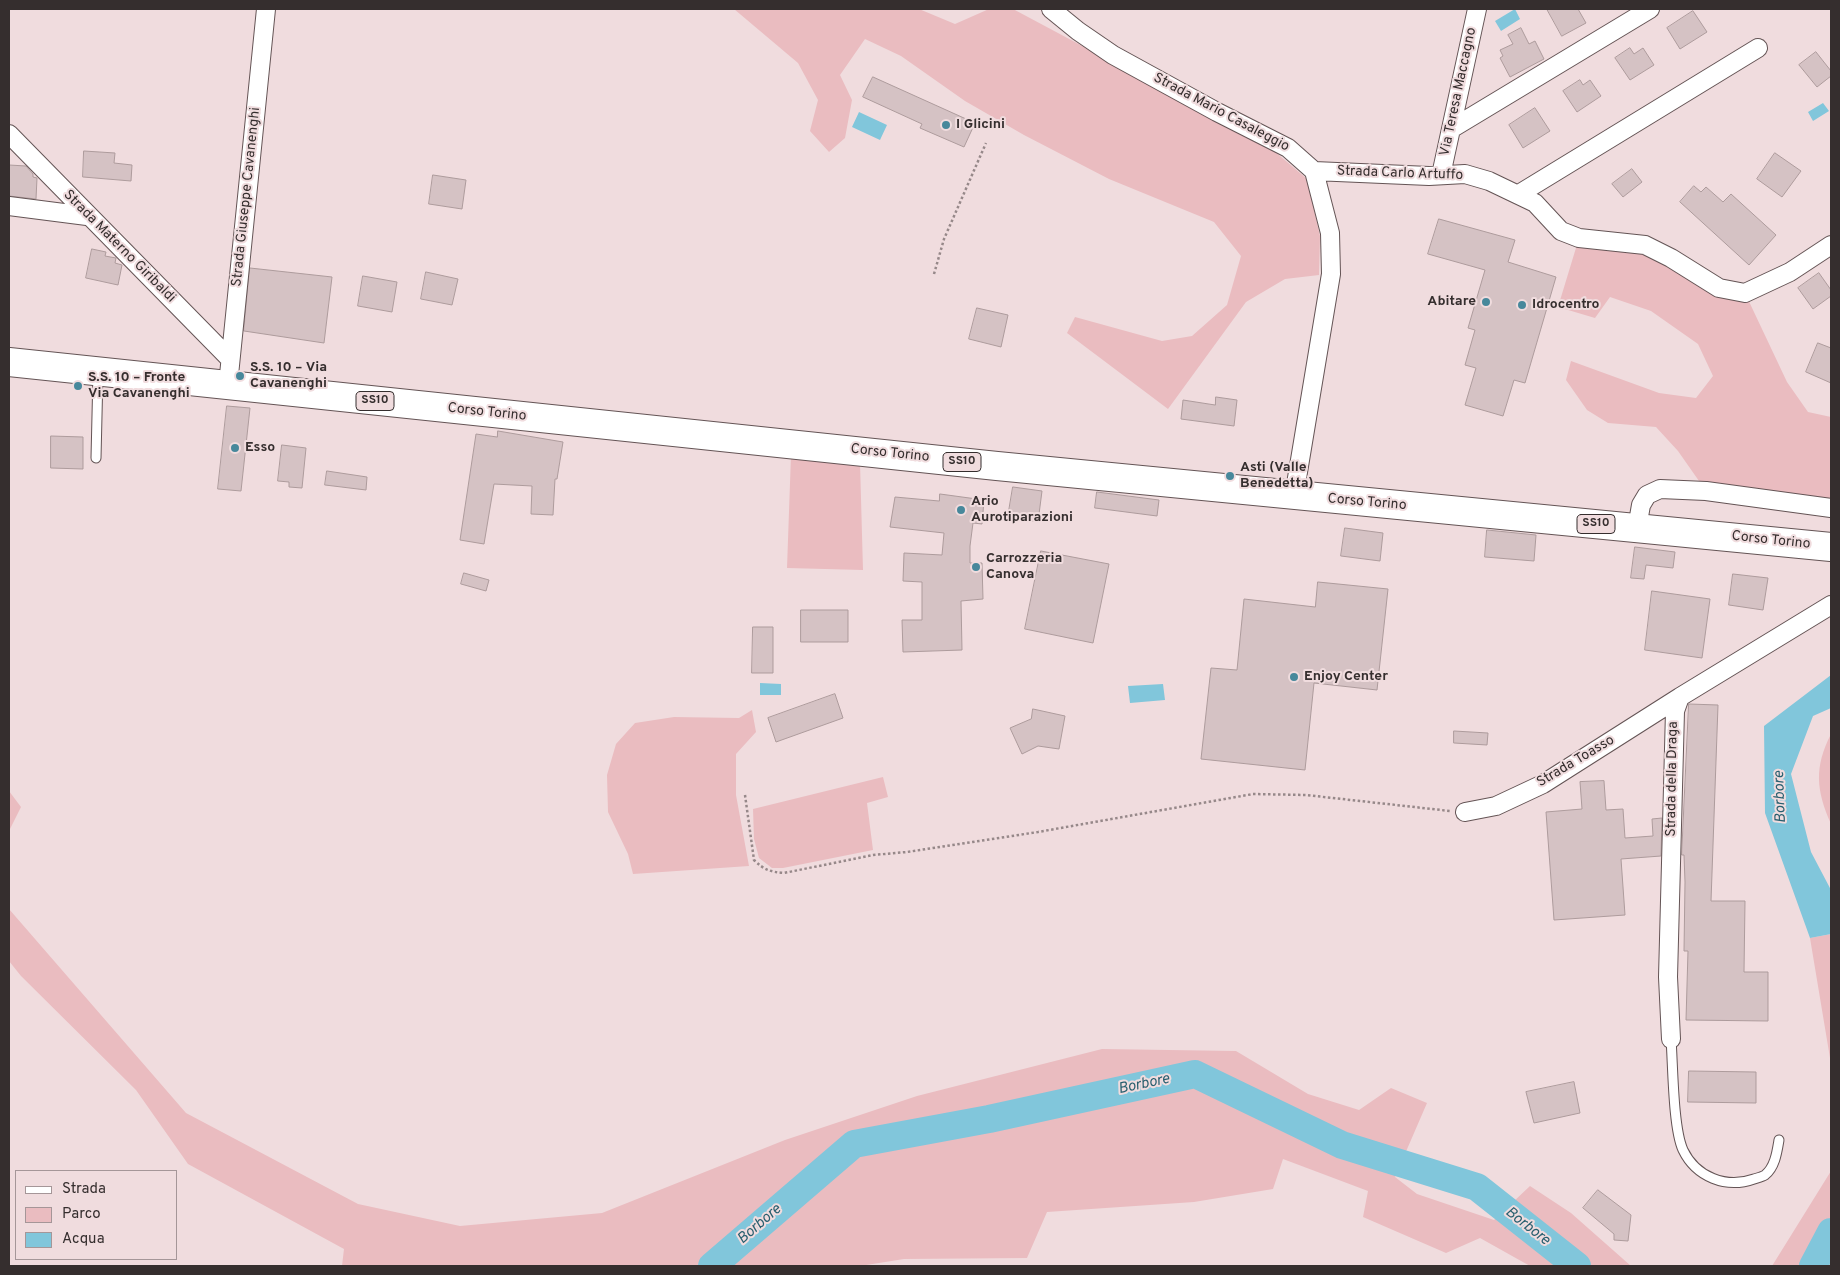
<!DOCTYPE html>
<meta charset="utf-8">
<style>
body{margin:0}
#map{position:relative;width:1840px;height:1275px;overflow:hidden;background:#f0dcde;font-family:Overpass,sans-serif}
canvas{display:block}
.frame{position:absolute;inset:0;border:10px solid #352e2e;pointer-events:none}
.legend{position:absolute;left:15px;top:1170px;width:162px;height:90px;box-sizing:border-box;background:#f0dcde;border:1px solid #a59698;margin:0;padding:6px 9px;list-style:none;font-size:15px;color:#352e2e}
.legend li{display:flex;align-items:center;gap:10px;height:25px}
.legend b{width:25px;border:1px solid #a59698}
</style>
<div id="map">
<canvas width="1840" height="1275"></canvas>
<div class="frame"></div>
<ul class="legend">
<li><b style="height:6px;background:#fff"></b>Strada</li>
<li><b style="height:14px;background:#eabcc0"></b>Parco</li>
<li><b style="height:14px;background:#81c6db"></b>Acqua</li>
</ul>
</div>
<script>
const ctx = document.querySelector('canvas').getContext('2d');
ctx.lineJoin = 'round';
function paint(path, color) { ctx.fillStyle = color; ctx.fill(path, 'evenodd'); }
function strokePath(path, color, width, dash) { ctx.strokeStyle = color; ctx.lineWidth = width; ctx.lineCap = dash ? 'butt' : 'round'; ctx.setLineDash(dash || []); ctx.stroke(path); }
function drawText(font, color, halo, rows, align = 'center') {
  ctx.font = font + ' Overpass,sans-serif'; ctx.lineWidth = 4; ctx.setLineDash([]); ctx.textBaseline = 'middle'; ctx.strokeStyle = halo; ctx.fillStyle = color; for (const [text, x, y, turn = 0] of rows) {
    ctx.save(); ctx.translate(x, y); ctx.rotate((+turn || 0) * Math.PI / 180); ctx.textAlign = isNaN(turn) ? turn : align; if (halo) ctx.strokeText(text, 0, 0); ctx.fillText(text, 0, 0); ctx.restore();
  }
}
const green = new Path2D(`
 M 734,9 L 919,9 L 955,24 L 989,9 L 1013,9 L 1266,144 L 1307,179 L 1320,236 L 1319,275 L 1285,279 L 1246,302 L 1168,409 L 1067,333 L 1075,317 L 1162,341 L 1192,336 L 1227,305 L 1241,256 L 1214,222 L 1109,179 L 1024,135 L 965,101 L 901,56 L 865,39 L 840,75 L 852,100 L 845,138 L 829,152 L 810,131 L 818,100 L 798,63 Z
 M 1579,238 L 1645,245 L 1745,293 L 1787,382 L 1808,412 L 1831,417 L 1831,508 L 1706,491 L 1678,451 L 1656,427 L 1608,423 L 1587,410 L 1566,380 L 1571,361 L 1659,393 L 1696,398 L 1713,376 L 1698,344 L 1651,311 L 1610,297 L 1595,318 L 1558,307 Z
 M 791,455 L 860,463 L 863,570 L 787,568 Z
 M 752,710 L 756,732 L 736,754 L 736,795 L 749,866 L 633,874 L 628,854 L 608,812 L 607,775 L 616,744 L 635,723 L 674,717 L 739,718 Z
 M 1831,734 L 1831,824 C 1816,790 1814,767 1831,734 Z
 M 883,777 L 888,797 L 867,803 L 873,850 L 783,868 L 772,868 L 759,858 L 754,839 L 753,809 Z
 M 9,791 L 21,807 L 9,831 Z
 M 9,909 L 186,1113 L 358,1204 L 460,1226 L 602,1213 L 785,1140 L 917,1096 L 1102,1049 L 1236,1051 L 1308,1094 L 1359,1110 L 1391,1088 L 1427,1103 L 1395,1177 L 1417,1194 L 1494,1220 L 1530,1186 L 1571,1213 L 1631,1266 L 1530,1266 L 1480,1238 L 1446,1253 L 1363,1217 L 1368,1191 L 1283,1159 L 1273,1189 L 1194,1202 L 1047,1212 L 1027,1258 L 904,1259 L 860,1266 L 342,1266 L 344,1249 L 188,1164 L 136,1090 L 21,976 L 9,961 Z
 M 1831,934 L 1831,1064 L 1810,938 Z
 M 1831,1171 L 1831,1266 L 1772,1266 Z`);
const water = new Path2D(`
 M 1515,9 L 1520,19 L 1501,31 L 1495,21 Z
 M 1823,103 L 1829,111 L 1813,121 L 1808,112 Z
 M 859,112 L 887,125 L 880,140 L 852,127 Z
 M 1831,675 L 1831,708 L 1813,716 L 1791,774 L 1811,852 L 1831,890 L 1831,934 L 1810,938 L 1765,813 L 1764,726 Z
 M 760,683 L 781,684 L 781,695 L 760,695 Z
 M 1163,684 L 1165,700 L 1130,703 L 1128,686 Z`);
const river = new Path2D(`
 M 712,1266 L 854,1144 L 989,1119 L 1195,1074 L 1342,1145 L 1477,1187 L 1577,1266
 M 1813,1266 L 1831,1232`);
const building = new Path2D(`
 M 1547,9 L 1578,9 L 1586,23 L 1562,36 Z
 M 1693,11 L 1707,32 L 1680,49 L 1667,28 Z
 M 1521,28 L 1529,44 L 1535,41 L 1544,59 L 1510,77 L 1500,58 L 1503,56 L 1500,50 L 1513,44 L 1508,35 Z
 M 1630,48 L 1634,54 L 1643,48 L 1654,65 L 1630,80 L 1615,58 Z
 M 1816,52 L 1831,71 L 1831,76 L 1817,87 L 1799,65 Z
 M 873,77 L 975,123 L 964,147 L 920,128 L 922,124 L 863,97 Z
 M 1580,80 L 1583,85 L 1590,80 L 1601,96 L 1577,112 L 1563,91 Z
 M 1535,108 L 1550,131 L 1523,148 L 1509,125 Z
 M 84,151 L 115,153 L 114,163 L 132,165 L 131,181 L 83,177 Z
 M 1775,153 L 1801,171 L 1782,197 L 1757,179 Z
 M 9,165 L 26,166 L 33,174 L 33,177 L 37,178 L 36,199 L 9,196 Z
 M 1632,169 L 1642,182 L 1623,197 L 1612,184 Z
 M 433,175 L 466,180 L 462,209 L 429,204 Z
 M 1694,186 L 1701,192 L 1706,187 L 1723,202 L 1731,194 L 1776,235 L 1749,265 L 1680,202 Z
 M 1439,219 L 1515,240 L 1508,262 L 1556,277 L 1525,383 L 1514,380 L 1503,416 L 1465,405 L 1476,368 L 1465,365 L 1475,330 L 1468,328 L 1485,270 L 1428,254 Z
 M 92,249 L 106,252 L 105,256 L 116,258 L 115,263 L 122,265 L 118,285 L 86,278 Z
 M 250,268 L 332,277 L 324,343 L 244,331 Z
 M 426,272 L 458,279 L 452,305 L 421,299 Z
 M 1819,273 L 1831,290 L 1831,296 L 1813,309 L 1798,288 Z
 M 363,276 L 397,282 L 392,312 L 358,306 Z
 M 977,308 L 1008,315 L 1001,347 L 969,339 Z
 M 1818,343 L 1831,348 L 1831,383 L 1806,372 Z
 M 1216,397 L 1237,400 L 1234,426 L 1181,419 L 1183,400 L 1215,405 Z
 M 227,406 L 250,408 L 241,491 L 218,489 Z
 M 498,431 L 563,442 L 557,479 L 555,479 L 553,515 L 531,514 L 532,486 L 494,484 L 484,544 L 460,540 L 476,434 L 497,437 Z
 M 51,436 L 83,437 L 83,469 L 51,468 Z
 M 282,445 L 306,448 L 302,488 L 289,487 L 289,482 L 278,481 Z
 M 327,471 L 367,477 L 366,490 L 325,485 Z
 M 1013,487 L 1042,491 L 1038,522 L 1008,517 Z
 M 1097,492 L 1159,500 L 1157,516 L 1095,508 Z
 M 940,494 L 984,500 L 982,524 L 973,523 L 970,546 L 970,563 L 982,563 L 983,599 L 961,601 L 962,650 L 903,652 L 902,620 L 922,620 L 922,582 L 903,581 L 904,553 L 942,555 L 944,533 L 890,527 L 895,497 L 939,501 Z
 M 1345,528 L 1383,533 L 1380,561 L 1341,556 Z
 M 1487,530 L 1536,535 L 1534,561 L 1485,557 Z
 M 1635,547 L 1675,552 L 1673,568 L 1646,565 L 1644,579 L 1631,578 Z
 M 1041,551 L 1109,564 L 1093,643 L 1025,629 Z
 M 464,573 L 489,580 L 486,591 L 461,584 Z
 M 1733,574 L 1768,578 L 1763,610 L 1729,605 Z
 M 1318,582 L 1388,589 L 1377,690 L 1314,683 L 1305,770 L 1201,759 L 1211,668 L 1237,670 L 1244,599 L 1315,607 Z
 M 1652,591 L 1710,599 L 1702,658 L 1645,650 Z
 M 801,610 L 848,610 L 848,642 L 801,642 Z
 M 753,627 L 773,627 L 773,673 L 752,673 Z
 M 835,694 L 843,718 L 776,742 L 768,718 Z
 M 1689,704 L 1718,705 L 1711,901 L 1745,901 L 1744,972 L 1768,972 L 1768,1021 L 1686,1020 L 1688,951 L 1684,951 L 1685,882 L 1684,855 L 1682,855 Z
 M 1033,709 L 1065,716 L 1059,749 L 1038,746 L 1022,754 L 1010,728 L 1031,719 Z
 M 1454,731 L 1488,733 L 1487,745 L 1454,743 Z
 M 1604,781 L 1606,810 L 1623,809 L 1625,838 L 1653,836 L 1652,819 L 1662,818 L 1661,856 L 1621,859 L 1625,915 L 1554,920 L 1546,812 L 1582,809 L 1580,782 Z
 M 1689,1071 L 1756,1072 L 1756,1103 L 1688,1102 Z
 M 1574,1082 L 1580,1113 L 1534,1123 L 1526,1092 Z
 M 1598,1190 L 1631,1215 L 1628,1241 L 1614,1240 L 1614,1234 L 1583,1208 Z`);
const path = new Path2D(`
 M 934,274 L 944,239 L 986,143
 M 745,795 L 754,860 C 764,870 771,872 784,873 L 873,855 L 907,852 L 1038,832 L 1253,794 L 1306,795 L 1450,811`);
const lane = new Path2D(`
 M 96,458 L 98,373
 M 1671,1039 C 1673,1066 1673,1128 1683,1150 C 1696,1177 1726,1189 1754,1179 C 1757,1178 1762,1177 1765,1175 C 1775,1167 1777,1152 1779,1140`);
const street = new Path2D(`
 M 1051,9 L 1078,31 L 1113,55 L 1217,112 L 1288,148 L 1314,171 L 1330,233 L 1331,274 L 1294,496
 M 1451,129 L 1650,9
 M 9,134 L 230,359
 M 1314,171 L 1429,176 L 1465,174 L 1489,181 L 1535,203 L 1561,231 L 1579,238 L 1645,245 L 1671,258 L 1719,288 L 1745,293 L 1790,272 L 1831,245
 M 1441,175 L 1477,9
 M 1519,194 L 1758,48
 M 9,206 L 87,216
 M 228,385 L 266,9
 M 1637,528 L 1641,505 L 1647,495 L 1660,489 L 1706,491 L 1831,508
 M 1465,812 L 1496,806 L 1543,784 L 1680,697
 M 1671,1039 L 1668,977 L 1675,711 L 1680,697 L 1831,605`);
const primary = new Path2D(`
 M 9,362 L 997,466 L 1831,547`);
const markers = [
 [946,125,5,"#47889b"],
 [1486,302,5,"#47889b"],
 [1522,305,5,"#47889b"],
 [240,376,5,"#47889b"],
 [78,386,5,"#47889b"],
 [235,448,5,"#47889b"],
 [1230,476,5,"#47889b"],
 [961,510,5,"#47889b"],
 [976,567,5,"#47889b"],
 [1294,677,5,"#47889b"]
];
const shields = [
 [375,401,38],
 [962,462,38],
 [1596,524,38]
];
const shieldNames = [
 ["SS10",375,401],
 ["SS10",962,462],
 ["SS10",1596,524]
];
const streetNames = [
 ["Via Teresa Maccagno",1459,92,-78],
 ["Strada Mario Casaleggio",1221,113,28],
 ["Strada Carlo Artuffo",1400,174,2],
 ["Strada Giuseppe Cavanenghi",247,197,-84],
 ["Strada Materno Giribaldi",119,247,45],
 ["Corso Torino",487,413,6],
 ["Corso Torino",890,454,6],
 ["Corso Torino",1367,503,5],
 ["Corso Torino",1771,541,6],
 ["Strada Toasso",1576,762,-31],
 ["Strada della Draga",1673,779,-89]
];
const poiNames = [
 ["I Glicini",956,125],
 ["Abitare",1476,302,"right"],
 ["Idrocentro",1532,305],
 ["S.S. 10 – Via",250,368],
 ["Cavanenghi",250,384],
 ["S.S. 10 – Fronte",88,378],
 ["Via Cavanenghi",88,394],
 ["Esso",245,448],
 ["Asti (Valle",1240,468],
 ["Benedetta)",1240,484],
 ["Ario",971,502],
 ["Aurotiparazioni",971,518],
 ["Carrozzeria",986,559],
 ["Canova",986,575],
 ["Enjoy Center",1304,677]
];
const waterNames = [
 ["Borbore",1781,797,-92],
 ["Borbore",1144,1085,-12],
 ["Borbore",760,1225,-41],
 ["Borbore",1527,1227,38]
];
paint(green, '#eabcc0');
paint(water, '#81c6db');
strokePath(river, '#81c6db', 28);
paint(building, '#d5c2c4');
strokePath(building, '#ad9b9c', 1);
strokePath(lane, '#645455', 11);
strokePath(street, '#645455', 20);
strokePath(primary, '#645455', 30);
strokePath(path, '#968889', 2.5, [2.5, 2.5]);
strokePath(lane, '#fff', 9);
strokePath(street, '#fff', 18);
strokePath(primary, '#fff', 28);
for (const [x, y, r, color] of markers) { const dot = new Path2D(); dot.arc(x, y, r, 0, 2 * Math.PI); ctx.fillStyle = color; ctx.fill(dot); strokePath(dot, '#f0dcde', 2); }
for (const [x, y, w] of shields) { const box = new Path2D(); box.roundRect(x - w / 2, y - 9.5, w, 19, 4); ctx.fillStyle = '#f0dcde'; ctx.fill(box); strokePath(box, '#352e2e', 1); }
drawText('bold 12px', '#352e2e', null, shieldNames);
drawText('14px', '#352e2e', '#f0dcde', streetNames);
drawText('bold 14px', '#352e2e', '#f0dcde', poiNames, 'left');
drawText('italic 15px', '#285f6f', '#f0dcde', waterNames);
</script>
